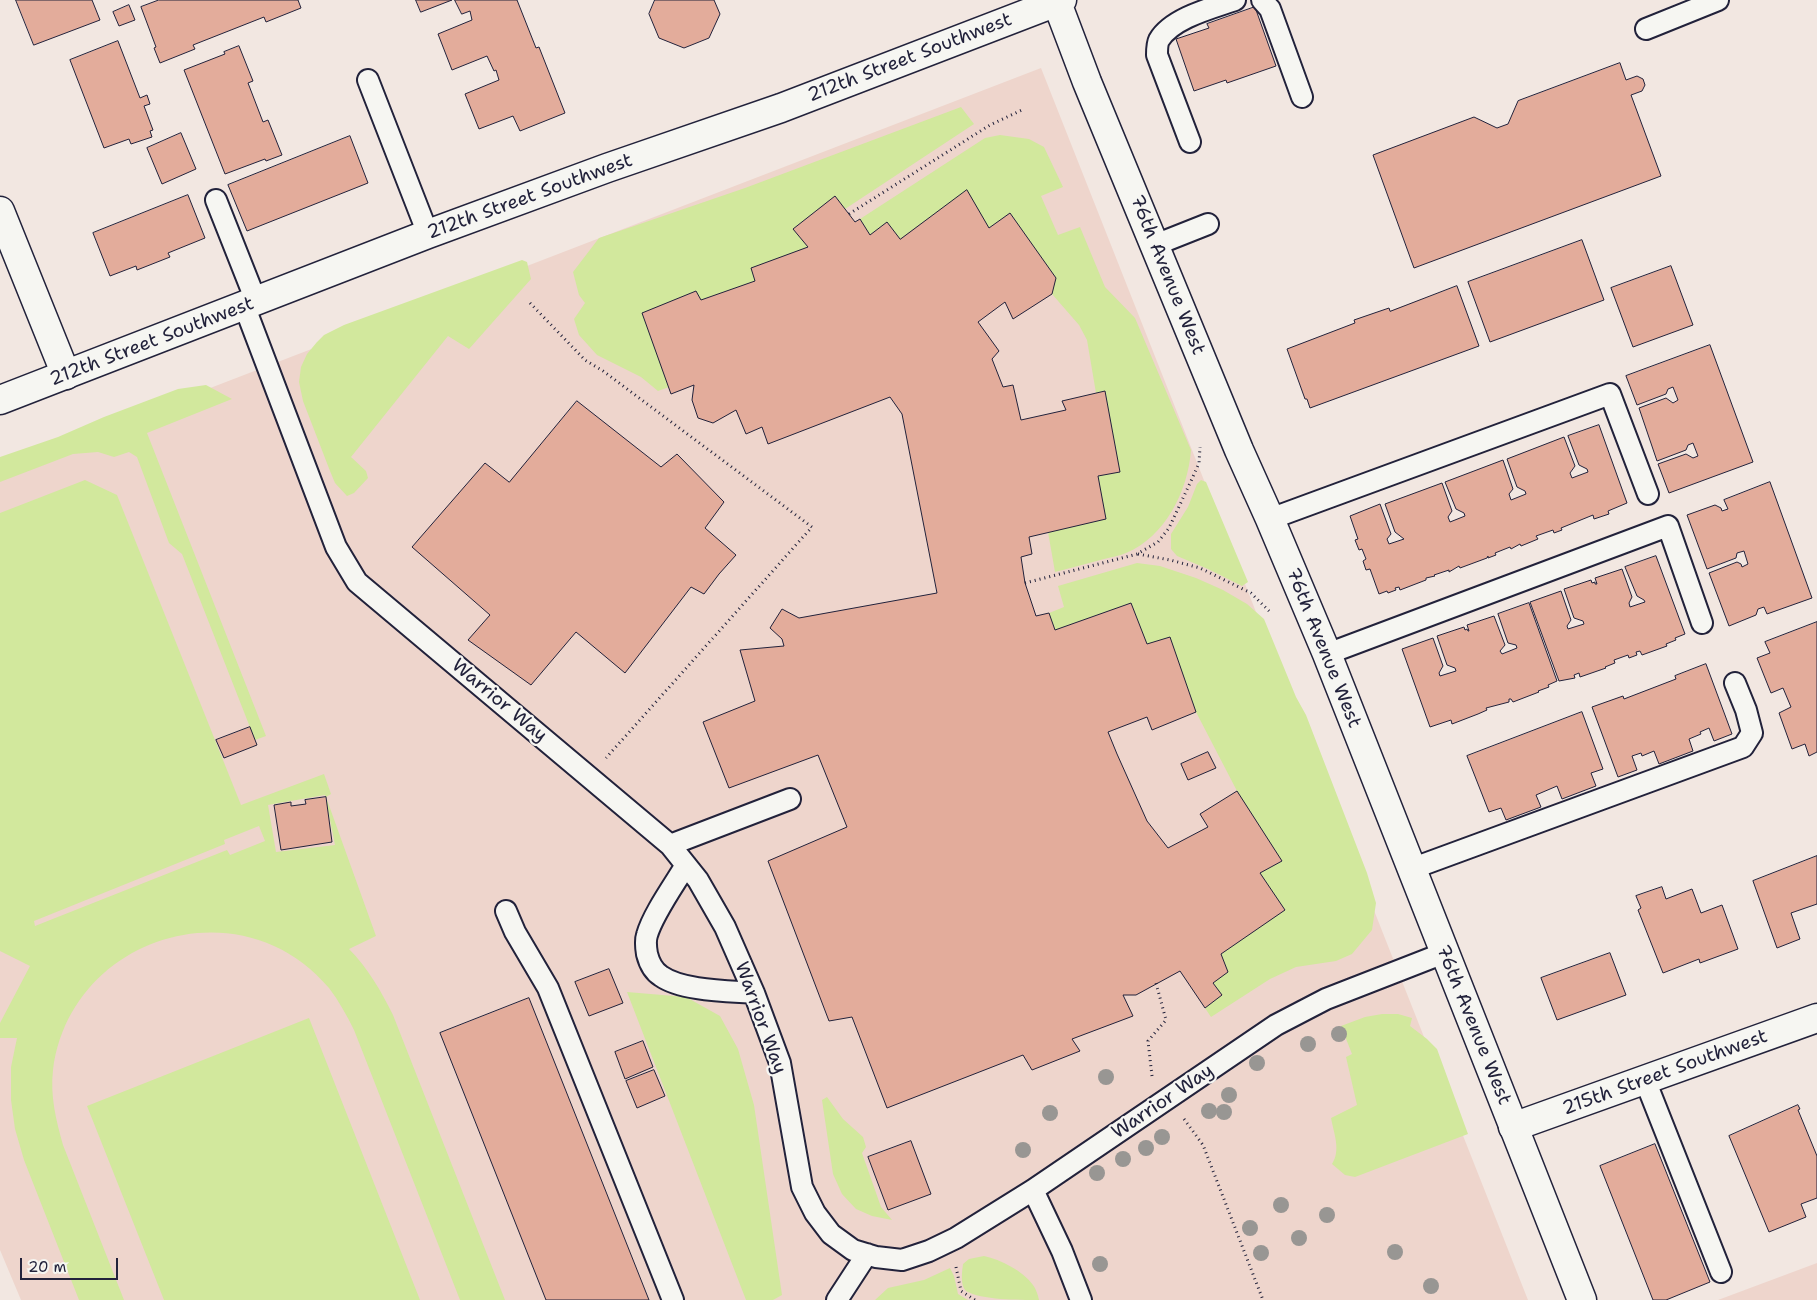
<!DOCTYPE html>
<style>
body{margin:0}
#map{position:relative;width:1817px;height:1300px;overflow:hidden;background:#f2e7e1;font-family:"Shantell Sans",sans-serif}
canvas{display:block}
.scale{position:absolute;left:20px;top:1258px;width:98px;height:22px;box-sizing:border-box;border:2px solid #22223b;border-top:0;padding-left:6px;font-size:15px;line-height:18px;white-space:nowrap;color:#22223b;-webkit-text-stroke:4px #f6f6f2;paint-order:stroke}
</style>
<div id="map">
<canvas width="1817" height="1300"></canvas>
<div class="scale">20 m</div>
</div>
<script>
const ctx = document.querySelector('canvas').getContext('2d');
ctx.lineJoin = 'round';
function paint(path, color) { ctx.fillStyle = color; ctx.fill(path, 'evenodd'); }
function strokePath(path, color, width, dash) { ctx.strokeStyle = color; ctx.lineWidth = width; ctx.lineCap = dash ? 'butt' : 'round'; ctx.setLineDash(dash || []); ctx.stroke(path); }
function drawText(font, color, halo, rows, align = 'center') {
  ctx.font = font + ' "Shantell Sans",sans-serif'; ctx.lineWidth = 4.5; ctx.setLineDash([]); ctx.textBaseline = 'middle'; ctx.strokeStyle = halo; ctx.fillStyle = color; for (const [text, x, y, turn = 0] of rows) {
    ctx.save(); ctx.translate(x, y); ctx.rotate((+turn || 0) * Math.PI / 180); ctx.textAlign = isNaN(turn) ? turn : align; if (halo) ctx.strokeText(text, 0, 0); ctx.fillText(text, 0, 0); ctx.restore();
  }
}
const built = new Path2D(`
 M 1041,68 L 1528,1300 L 21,1300 L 0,1250 L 0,469 Z
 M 1817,1263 L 1817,1300 L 1718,1300 Z`);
const green = new Path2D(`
 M 961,107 L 974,124 L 845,209 L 835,196 L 793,229 L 808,247 L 752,268 L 755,281 L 701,300 L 696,291 L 643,313 L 669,387 L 658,391 L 641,377 L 597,355 L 579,335 L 574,319 L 585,303 L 579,295 L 573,272 L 599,238 L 745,188 Z
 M 1000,135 L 1029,139 L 1044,147 L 1063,187 L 1041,196 L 1058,235 L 1080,227 L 1105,287 L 1135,318 L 1191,450 C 1188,491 1165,537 1126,553 C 1119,556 1111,557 1104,559 C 1088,563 1072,568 1055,572 L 1048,532 L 1106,519 L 1098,476 L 1120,472 L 1105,391 L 1096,393 L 1087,340 L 1079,325 L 1052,294 L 1056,278 L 1010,213 L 989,228 L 900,239 L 887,222 L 870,235 L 860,219 L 985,138 Z
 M 522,260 L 527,262 L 531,279 L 469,349 L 448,336 L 351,457 L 366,471 L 368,478 L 354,493 L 347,496 L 335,483 L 330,471 L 303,401 L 299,382 L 301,367 L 307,354 L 317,342 L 324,335 L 344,325 Z
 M 206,385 L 232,399 L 147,433 L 266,736 L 255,740 L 182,554 L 169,543 L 137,457 L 129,452 L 114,457 L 98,452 L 73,454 L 0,482 L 0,457 L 58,437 L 104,417 L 178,389 Z
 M 85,480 L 117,495 L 241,805 L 324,774 L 331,794 L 326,797 L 376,936 L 349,949 C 368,968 381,991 393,1015 L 505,1300 L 460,1300 L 354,1030 C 347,1016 339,1001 329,988 C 241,883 70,936 53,1070 C 50,1096 56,1120 63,1145 L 124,1300 L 79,1300 L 24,1160 L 15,1129 L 11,1100 L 11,1067 L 17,1038 L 0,1038 L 0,1023 L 30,966 L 0,951 L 0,513 ZM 325,795 L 335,845 L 276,852 L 268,805 ZM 259,826 L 265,841 L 230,855 L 227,850 L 35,926 L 34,921 L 225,844 L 224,840 Z
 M 1201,480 L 1206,482 L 1248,582 L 1242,586 L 1208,569 L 1177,556 L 1171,549 L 1171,534 L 1188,507 L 1197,484 Z
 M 1137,563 L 1160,566 L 1196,578 L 1223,590 L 1247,604 L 1264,619 L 1296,697 L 1306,715 L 1367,873 L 1376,903 L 1372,930 L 1352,954 L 1336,961 L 1296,967 L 1270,979 L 1211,1017 L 1205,1008 L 1222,995 L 1213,983 L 1228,972 L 1221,954 L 1285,910 L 1260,873 L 1282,861 L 1237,791 L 1196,712 L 1147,644 L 1131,603 L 1055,630 L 1049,613 L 1064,607 L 1058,586 Z
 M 627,992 L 686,997 L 720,1016 L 738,1049 L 754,1105 L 782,1295 L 773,1300 L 746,1300 Z
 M 1382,1014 L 1398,1014 L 1412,1018 L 1410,1026 L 1427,1039 L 1437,1049 L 1468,1134 L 1355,1177 L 1345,1175 L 1332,1164 C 1341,1150 1334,1134 1331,1118 L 1357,1105 L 1346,1057 L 1352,1054 L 1341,1026 L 1365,1017 Z
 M 309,1018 L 420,1300 L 164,1300 L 87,1106 Z
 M 827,1097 L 843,1119 L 863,1137 L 866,1147 L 862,1153 L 881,1207 L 892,1220 L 872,1216 L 856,1209 L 842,1194 L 833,1174 L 822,1100 Z
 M 984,1256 C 1001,1260 1022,1270 1033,1285 C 1036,1289 1038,1295 1039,1300 C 1019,1300 981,1300 966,1291 C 960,1285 962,1272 963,1264 L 969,1259 Z
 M 950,1268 L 954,1276 L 958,1294 L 968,1300 L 875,1300 L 888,1288 L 924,1280 Z`);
const building = new Path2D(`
 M 16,0 L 92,0 L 100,20 L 34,45 Z
 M 159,0 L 298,0 L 301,8 L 266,22 L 264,17 L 193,45 L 195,49 L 160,63 L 154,48 L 156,47 L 141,7 Z
 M 416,0 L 452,0 L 421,12 Z
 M 455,0 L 517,0 L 536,48 L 539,47 L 565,113 L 520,131 L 513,116 L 479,129 L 465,94 L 499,80 L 496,70 L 494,71 L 487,56 L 452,70 L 438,34 L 472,20 L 470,11 L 462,14 Z
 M 655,0 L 714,0 L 720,14 L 709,38 L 684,48 L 659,38 L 649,14 Z
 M 129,5 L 135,20 L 119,26 L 113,12 Z
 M 1255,7 L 1276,66 L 1227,83 L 1226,80 L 1194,91 L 1176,39 L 1209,28 L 1207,24 Z
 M 118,41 L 140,98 L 147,95 L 150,104 L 144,106 L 153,130 L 150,131 L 152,137 L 131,144 L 129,139 L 104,148 L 70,60 Z
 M 239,46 L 253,81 L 248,83 L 263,122 L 268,120 L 282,155 L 266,161 L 265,159 L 225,174 L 184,70 L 225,54 L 224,52 Z
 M 1620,63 L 1626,80 L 1637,76 L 1643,79 L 1645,85 L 1642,91 L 1631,95 L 1661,176 L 1414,268 L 1373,155 L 1474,117 L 1497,128 L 1508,124 L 1518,101 Z
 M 181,133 L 196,169 L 162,184 L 147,148 Z
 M 350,136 L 368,183 L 247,231 L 228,185 Z
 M 967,190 L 989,228 L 1010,213 L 1056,278 L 1052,294 L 1013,319 L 1005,302 L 978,322 L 999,351 L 992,359 L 1003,387 L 1013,385 L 1021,420 L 1066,410 L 1062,401 L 1105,391 L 1120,472 L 1098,476 L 1106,519 L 1029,537 L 1032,554 L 1021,557 L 1025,583 L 1036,616 L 1049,613 L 1055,630 L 1131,603 L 1147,644 L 1170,637 L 1196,712 L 1152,730 L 1147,717 L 1108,732 L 1117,754 L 1147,821 L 1168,848 L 1208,827 L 1200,814 L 1237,791 L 1282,861 L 1260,873 L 1285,910 L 1221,954 L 1228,972 L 1213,983 L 1222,995 L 1205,1008 L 1180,971 L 1136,995 L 1123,995 L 1133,1016 L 1072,1039 L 1080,1051 L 1032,1070 L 1023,1055 L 887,1108 L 852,1017 L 829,1021 L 768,861 L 847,827 L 818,755 L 729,788 L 703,722 L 755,701 L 740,650 L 784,646 L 782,639 L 770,628 L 782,609 L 799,618 L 937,593 L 902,414 L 890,397 L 768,444 L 762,427 L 746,434 L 736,410 L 713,423 L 698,418 L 692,400 L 694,385 L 671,394 L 642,313 L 696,291 L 701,300 L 755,281 L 751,268 L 808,247 L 793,229 L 835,196 L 855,222 L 860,219 L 870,235 L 887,222 L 900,239 Z
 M 188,195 L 205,238 L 168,253 L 170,257 L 137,270 L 136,266 L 110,276 L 93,233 Z
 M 1582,240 L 1604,300 L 1490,342 L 1468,282 Z
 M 1671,266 L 1693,325 L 1633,347 L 1611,288 Z
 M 1457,286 L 1479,346 L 1310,408 L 1307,399 L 1305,399 L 1287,349 L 1355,323 L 1354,320 L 1389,308 L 1390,311 Z
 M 1710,345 L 1753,462 L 1669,493 L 1658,464 L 1686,454 L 1693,458 L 1698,456 L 1693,443 L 1688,445 L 1686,450 L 1657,461 L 1639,408 L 1666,398 L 1673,403 L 1678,400 L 1673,387 L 1668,389 L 1666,394 L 1637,405 L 1626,376 Z
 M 577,401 L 661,467 L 677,454 L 724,502 L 705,528 L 736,555 L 719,574 L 704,594 L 691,587 L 625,673 L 576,632 L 531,685 L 468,640 L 490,615 L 412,547 L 485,463 L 509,482 Z
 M 1599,425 L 1627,503 L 1608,511 L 1609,514 L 1594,519 L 1593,515 L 1561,528 L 1562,530 L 1554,533 L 1553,530 L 1536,536 L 1538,539 L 1521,546 L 1520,544 L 1511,549 L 1510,547 L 1495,553 L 1496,555 L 1488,558 L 1488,556 L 1487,558 L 1460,568 L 1459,566 L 1449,572 L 1449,570 L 1434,575 L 1435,576 L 1426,578 L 1426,580 L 1400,590 L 1399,587 L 1395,588 L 1396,590 L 1388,593 L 1387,591 L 1379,594 L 1370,569 L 1366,570 L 1363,561 L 1366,559 L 1362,549 L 1359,550 L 1355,540 L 1358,539 L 1350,516 L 1380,504 L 1391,534 L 1387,539 L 1389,544 L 1404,539 L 1395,532 L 1385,504 L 1442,483 L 1452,511 L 1448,517 L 1450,522 L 1465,516 L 1464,513 L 1456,509 L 1445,482 L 1503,460 L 1513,489 L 1509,494 L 1511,500 L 1526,494 L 1525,491 L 1517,487 L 1507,459 L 1564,437 L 1575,466 L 1570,473 L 1572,478 L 1588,472 L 1587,469 L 1579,465 L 1568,436 Z
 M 1770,482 L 1812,598 L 1767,614 L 1764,607 L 1758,609 L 1756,615 L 1729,626 L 1709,573 L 1737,562 L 1741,564 L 1742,567 L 1748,564 L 1744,551 L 1737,553 L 1736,558 L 1707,569 L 1687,515 L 1715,505 L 1721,508 L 1722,511 L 1728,509 L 1724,500 Z
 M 1656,556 L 1685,634 L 1675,638 L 1676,640 L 1666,644 L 1667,646 L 1642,655 L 1640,651 L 1636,652 L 1637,655 L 1629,658 L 1628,655 L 1614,660 L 1615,663 L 1605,667 L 1606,668 L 1580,677 L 1579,673 L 1574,675 L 1575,678 L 1559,681 L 1530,602 L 1561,591 L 1571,620 L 1567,626 L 1568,629 L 1584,624 L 1583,621 L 1574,618 L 1564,589 L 1591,580 L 1592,583 L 1595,582 L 1595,584 L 1597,584 L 1595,578 L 1622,569 L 1632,597 L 1629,603 L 1630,607 L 1645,602 L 1644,600 L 1637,596 L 1625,567 Z
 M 1529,603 L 1557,681 L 1548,685 L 1549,687 L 1538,691 L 1539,692 L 1513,702 L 1511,699 L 1509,699 L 1509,702 L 1486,708 L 1487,710 L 1478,714 L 1452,724 L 1451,720 L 1430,727 L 1402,649 L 1433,638 L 1443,666 L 1439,673 L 1440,676 L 1456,671 L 1455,668 L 1447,665 L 1437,636 L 1464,627 L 1465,630 L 1467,629 L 1468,631 L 1469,631 L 1467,625 L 1494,616 L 1505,645 L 1500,651 L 1502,654 L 1517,648 L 1516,645 L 1508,643 L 1498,614 Z
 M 1817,622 L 1817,752 L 1809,756 L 1805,744 L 1792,749 L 1779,713 L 1791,707 L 1783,688 L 1771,693 L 1757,658 L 1770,653 L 1765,642 Z
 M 1706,664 L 1732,734 L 1714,741 L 1709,728 L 1700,732 L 1701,734 L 1689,739 L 1693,751 L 1659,764 L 1654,751 L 1642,756 L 1641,753 L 1632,756 L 1637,770 L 1618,777 L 1592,707 L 1623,696 L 1624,699 L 1676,679 L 1675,676 Z
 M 1582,712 L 1603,769 L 1591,773 L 1596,786 L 1562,799 L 1557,786 L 1536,795 L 1541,807 L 1506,820 L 1501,808 L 1489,812 L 1467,756 Z
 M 250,727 L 257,745 L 224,758 L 216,740 Z
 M 1208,752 L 1216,768 L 1188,780 L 1181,764 Z
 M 326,797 L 332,842 L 281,850 L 274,805 L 291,802 L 291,806 L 306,804 L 305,800 Z
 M 1817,856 L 1817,904 L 1791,913 L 1800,939 L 1777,948 L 1753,881 Z
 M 1662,887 L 1666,899 L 1692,889 L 1701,913 L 1722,905 L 1738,949 L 1700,963 L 1699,959 L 1663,973 L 1638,910 L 1641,908 L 1636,896 Z
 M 1610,953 L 1626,995 L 1557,1020 L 1541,978 Z
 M 609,969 L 623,1003 L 589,1016 L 575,982 Z
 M 529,998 L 649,1300 L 546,1300 L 440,1033 Z
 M 643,1041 L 653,1067 L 625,1079 L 615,1052 Z
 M 654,1070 L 665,1096 L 637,1108 L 626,1081 Z
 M 1798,1105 L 1800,1109 L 1798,1110 L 1817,1156 L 1817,1198 L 1801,1204 L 1806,1217 L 1769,1232 L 1729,1136 Z
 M 911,1141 L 931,1194 L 888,1210 L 868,1157 Z
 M 1655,1144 L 1710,1282 L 1666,1300 L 1653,1300 L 1600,1166 Z`);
const path = new Path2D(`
 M 849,214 L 990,125 L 1022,110
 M 530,303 L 585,360 L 603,371 L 812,527 L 606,758
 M 1138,554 L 1170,560 L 1200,568 L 1251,593 L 1269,611
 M 1025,583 L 1137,554 L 1158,542 L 1169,528 L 1191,481 L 1199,463 L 1200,447
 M 1152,1076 L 1148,1041 L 1166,1020 L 1156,983
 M 1184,1119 L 1203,1145 L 1263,1300
 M 956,1267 L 961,1291 L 975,1300`);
const lane = new Path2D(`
 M 1262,0 L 1270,9 L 1302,97
 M 1646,29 L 1718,0
 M 368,80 L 428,234
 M 1190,142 L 1157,55 C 1157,51 1157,44 1159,40 C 1172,18 1212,8 1235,0
 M 216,200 L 256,301
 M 1155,245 L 1208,224
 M 244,305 L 336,547 L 357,582 L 670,845 L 698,880 L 725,927 L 754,993 L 780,1063 L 802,1187 L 815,1213 L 831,1234 L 853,1250 L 876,1257 L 902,1260 L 929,1251 L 956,1238 L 1033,1190 L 1276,1025 L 1326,999 L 1444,953
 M 1270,519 L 1610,394 L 1648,494
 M 1327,654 L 1668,526 L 1702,623
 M 670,845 L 790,799
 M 686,865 C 674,885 653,914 647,935 C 645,941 646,948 647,954 C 649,962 653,971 661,976 C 682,991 729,991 754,993
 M 1411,869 L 1743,747 L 1752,733 L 1746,710 L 1735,683
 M 506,911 L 515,932 L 548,988 L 673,1300
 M 1645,1080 L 1721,1272
 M 1033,1190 L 1062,1251 L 1081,1300
 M 837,1300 L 867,1254`);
const street = new Path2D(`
 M 0,211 L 66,375
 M 1513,1127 L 1817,1018`);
const secondary = new Path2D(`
 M 1056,0 L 1087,82 L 1239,450 L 1270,519 L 1327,654 L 1582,1300
 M 0,400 L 428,234 L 607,168 L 781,108 L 1062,0`);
const trees = [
 [1339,1034],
 [1308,1044],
 [1257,1063],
 [1106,1077],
 [1229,1095],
 [1209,1111],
 [1224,1112],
 [1050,1113],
 [1162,1137],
 [1146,1148],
 [1023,1150],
 [1123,1159],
 [1097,1173],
 [1281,1205],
 [1327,1215],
 [1250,1228],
 [1299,1238],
 [1395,1252],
 [1261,1253],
 [1100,1264],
 [1431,1286]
];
const streetNames = [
 ["212th Street Southwest",910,58,-21],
 ["212th Street Southwest",530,197,-20],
 ["76th Avenue West",1167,275,68],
 ["212th Street Southwest",152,342,-21],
 ["76th Avenue West",1323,648,68],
 ["Warrior Way",499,701,40],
 ["Warrior Way",760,1018,70],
 ["76th Avenue West",1473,1025,68],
 ["215th Street Southwest",1665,1073,-20],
 ["Warrior Way",1163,1102,-34]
];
paint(built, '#eed5cc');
paint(green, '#d2e89d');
paint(building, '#e3ac9b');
strokePath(building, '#22223b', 1);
strokePath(lane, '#22223b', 24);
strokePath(street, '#22223b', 31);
strokePath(secondary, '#22223b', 31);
strokePath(path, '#22223b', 3, [1, 4]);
strokePath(lane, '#f6f6f2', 20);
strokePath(street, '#f6f6f2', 28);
strokePath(secondary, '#f6f6f2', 28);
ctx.fillStyle = '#989693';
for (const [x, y] of trees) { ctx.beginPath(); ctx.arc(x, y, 8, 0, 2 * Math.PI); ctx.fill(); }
drawText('19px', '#22223b', '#f6f6f2', streetNames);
</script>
